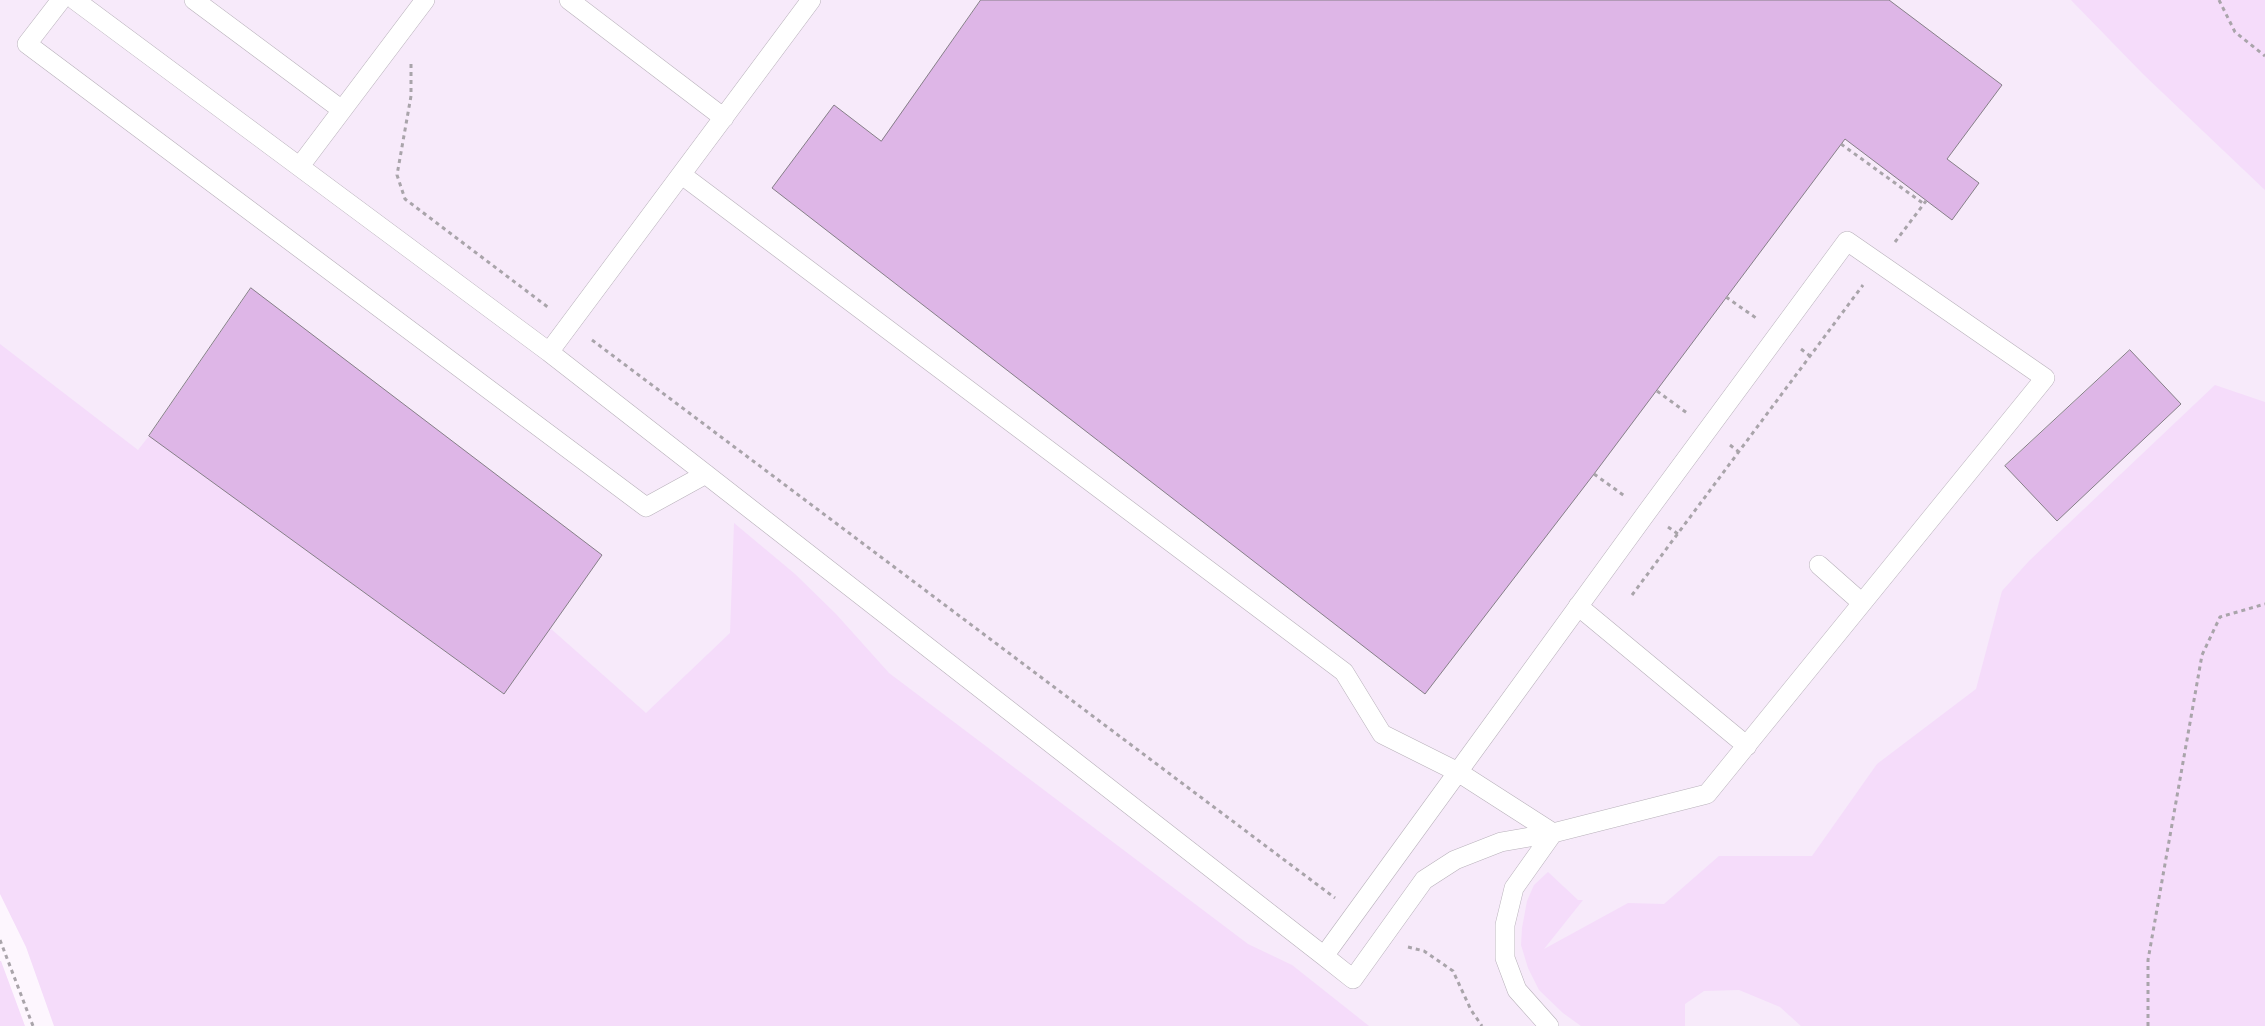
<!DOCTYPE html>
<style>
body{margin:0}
canvas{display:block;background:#fdf6fe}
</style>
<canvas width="2265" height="1026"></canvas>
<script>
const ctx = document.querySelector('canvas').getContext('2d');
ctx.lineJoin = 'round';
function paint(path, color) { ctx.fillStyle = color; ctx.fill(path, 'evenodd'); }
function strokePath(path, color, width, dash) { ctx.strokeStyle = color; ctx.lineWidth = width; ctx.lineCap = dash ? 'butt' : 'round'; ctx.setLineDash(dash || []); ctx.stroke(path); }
const built = new Path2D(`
 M 0,0 L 2265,0 L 2265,1026 L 1253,1026 L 484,789 L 0,393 Z`);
const green = new Path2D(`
 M 2071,0 L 2265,0 L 2265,190 L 2143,74 Z
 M 0,344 L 138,450 L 149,436 L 503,694 L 550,628 L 646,713 L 730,633 L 734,523 L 795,574 L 836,614 L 889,673 L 1248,944 L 1292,965 L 1369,1026 L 54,1026 L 26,947 L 0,894 Z
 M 2215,385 L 2265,402 L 2265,1026 L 1801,1026 L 1780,1007 L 1739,990 L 1704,991 L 1685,1004 L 1685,1026 L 1581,1026 L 1563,1013 L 1539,990 L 1528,968 L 1521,945 L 1522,928 L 1527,901 L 1534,885 L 1548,872 L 1578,900 L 1583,900 L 1544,949 L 1628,903 L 1664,904 L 1719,856 L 1812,856 L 1877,764 L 1976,689 L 2002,591 L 2029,561 Z
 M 0,961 L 1,961 L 25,1026 L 0,1026 Z`);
const building = new Path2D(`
 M 981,0 L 1889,0 L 2002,85 L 1947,159 L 1979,183 L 1952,220 L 1845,139 L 1594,474 L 1425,694 L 772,188 L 834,105 L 881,141 Z
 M 251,288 L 602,555 L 504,694 L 149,436 Z
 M 2130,350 L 2181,404 L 2057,521 L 2005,466 Z`);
const path = new Path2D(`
 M 2219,0 L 2235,32 L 2265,56
 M 411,64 L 411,96 L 397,175 L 405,199 L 549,308
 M 1841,144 L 1924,204
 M 1895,242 L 1926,201
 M 1726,297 L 1756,318
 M 592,340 L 1335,898
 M 1801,349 L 1810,356
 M 1657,391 L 1687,413
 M 1730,445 L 1739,452
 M 1594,474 L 1626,497
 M 1668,527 L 1678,534
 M 1632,595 L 1863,285
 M 0,940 L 33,1026
 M 1408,947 L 1424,951 L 1453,971 L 1471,1010 L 1482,1026
 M 2148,1026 L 2148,960 L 2202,655 L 2220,617 L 2265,604`);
const service = new Path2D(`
 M 61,0 L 27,44 L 646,507 L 706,474
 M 75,0 L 549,352 L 1324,956 L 1353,979 L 1424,880 L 1455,860 L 1501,842 L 1553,833 L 1707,794 L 2045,378 L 1847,241 L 1647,512 L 1324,956
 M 194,0 L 342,110
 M 569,0 L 724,118
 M 300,166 L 425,0
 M 682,175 L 1344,672 L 1382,734 L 1458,772 L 1553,833
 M 549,352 L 811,0
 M 1819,565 L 1862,603
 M 1578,606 L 1747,746
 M 1549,1026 L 1517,990 L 1505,958 L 1505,925 L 1514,888 L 1553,833`);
paint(built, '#f7eafa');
paint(green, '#f5dcfa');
paint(building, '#deb6e7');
strokePath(building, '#867f88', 1);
strokePath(service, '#b8b1ba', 20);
strokePath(path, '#a9a4aa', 3, [4, 4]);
strokePath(service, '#fff', 19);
</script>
